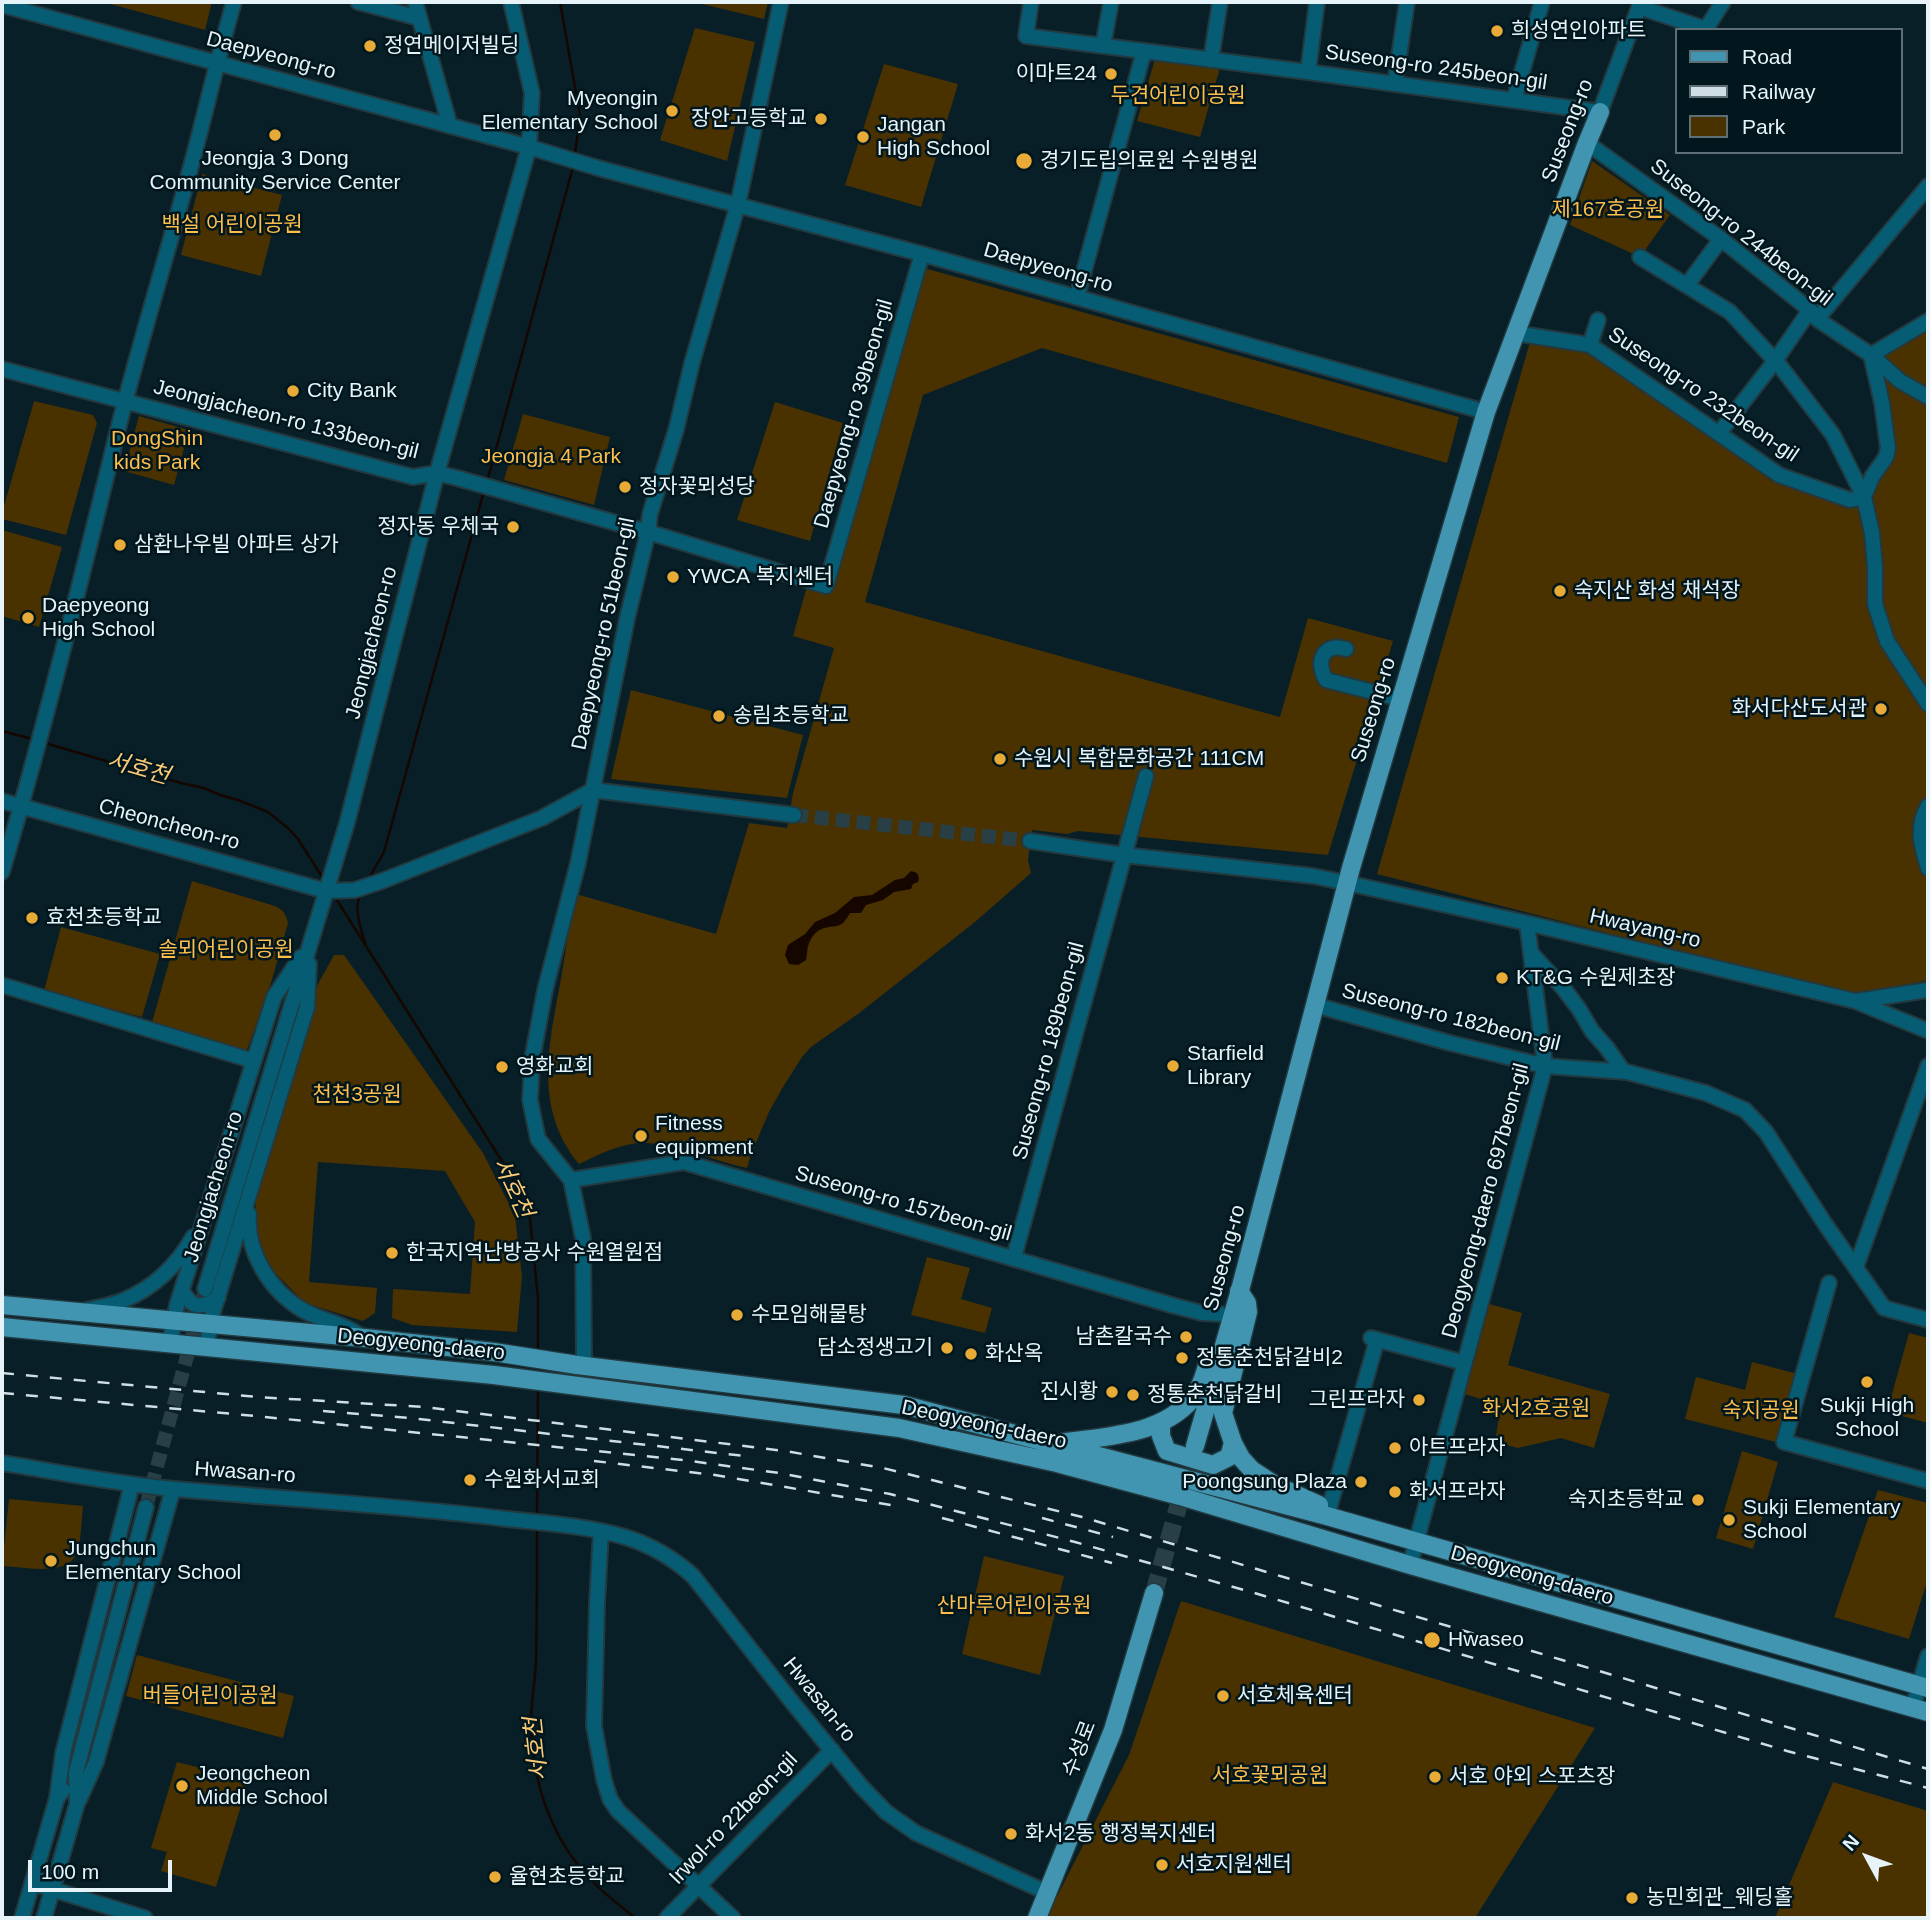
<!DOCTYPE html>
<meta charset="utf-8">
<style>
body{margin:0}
#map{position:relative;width:1930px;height:1920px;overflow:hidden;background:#081f27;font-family:Arial,sans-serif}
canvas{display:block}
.frame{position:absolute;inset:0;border:4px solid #e6f4f9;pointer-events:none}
.legend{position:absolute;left:1675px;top:28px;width:228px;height:126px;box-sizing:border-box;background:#01161d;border:2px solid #5d6f75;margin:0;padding:9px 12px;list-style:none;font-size:21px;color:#e6f4f9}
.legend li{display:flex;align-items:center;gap:14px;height:35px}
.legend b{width:35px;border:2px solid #5d6f75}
.north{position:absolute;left:1832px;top:1822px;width:70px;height:70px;-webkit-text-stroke:5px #01161d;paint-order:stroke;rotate:311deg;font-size:19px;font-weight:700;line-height:28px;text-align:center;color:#e6f4f9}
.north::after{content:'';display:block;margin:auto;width:24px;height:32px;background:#e6f4f9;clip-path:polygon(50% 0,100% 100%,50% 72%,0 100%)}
.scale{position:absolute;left:28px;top:1860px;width:144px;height:32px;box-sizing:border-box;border:4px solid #e6f4f9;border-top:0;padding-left:9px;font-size:21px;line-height:24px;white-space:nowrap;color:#e6f4f9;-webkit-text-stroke:5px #01161d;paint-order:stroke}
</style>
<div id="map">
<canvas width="1930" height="1920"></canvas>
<div class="frame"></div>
<ul class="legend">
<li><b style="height:9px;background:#4195b0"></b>Road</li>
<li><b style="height:9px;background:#cfdee4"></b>Railway</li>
<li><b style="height:19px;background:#4a3100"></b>Park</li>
</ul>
<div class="north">N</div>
<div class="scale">100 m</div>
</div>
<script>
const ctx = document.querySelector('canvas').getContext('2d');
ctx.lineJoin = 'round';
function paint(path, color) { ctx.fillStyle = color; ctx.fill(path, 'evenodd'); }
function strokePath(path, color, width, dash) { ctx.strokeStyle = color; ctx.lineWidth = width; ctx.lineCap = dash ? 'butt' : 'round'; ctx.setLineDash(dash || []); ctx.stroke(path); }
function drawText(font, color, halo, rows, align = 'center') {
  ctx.font = font + ' Arial,"Noto Sans KR",sans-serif'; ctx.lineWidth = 5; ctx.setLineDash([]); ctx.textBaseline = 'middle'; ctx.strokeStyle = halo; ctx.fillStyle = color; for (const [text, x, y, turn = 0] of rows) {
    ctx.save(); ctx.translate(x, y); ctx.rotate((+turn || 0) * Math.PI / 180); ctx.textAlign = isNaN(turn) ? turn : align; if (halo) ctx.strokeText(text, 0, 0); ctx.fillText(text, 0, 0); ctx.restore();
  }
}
const green = new Path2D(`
 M 103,2 L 212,2 L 205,30 Z
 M 694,2 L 768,2 L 764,19 Z
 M 695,28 L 755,42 L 727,161 L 660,140 Z
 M 1155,59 L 1220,68 L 1200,137 L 1137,121 Z
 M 884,64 L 958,84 L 921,207 L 845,185 Z
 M 1592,161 L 1670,215 L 1640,257 L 1570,225 Z
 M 202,174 L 282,195 L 261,276 L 181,255 Z
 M 924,268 L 1459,417 L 1447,463 L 1042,348 L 923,395 L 865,602 L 1280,717 L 1308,618 L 1393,641 L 1328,855 L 1078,831 L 1067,834 L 1032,830 L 1028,860 L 1031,873 L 975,922 L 858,1014 L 811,1047 L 802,1057 L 783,1087 L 769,1112 L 751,1154 L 747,1168 C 714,1161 681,1145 646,1143 C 623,1142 599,1154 579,1164 C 533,1108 549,1044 561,979 C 566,950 569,922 576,894 L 716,934 L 749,823 L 787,828 L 793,793 L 834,648 L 793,636 L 808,583 L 828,589 Z
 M 1928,326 L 1928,980 L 1853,996 L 1377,874 L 1530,342 L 1590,349 L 1777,479 L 1847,506 L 1878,477 L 1892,458 L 1877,356 Z
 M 34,401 L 93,415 L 97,423 L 66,535 L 2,519 L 2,513 Z
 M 775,402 L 843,423 L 810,541 L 737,520 Z
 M 523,414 L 610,437 L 594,505 L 504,480 Z
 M 139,416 L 189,430 L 174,485 L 124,471 Z
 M 2,530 L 62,547 L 39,627 L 2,616 Z
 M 631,690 L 803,735 L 787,798 L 611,779 Z
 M 192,881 L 275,906 C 284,910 286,915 288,923 L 271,983 L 247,1050 L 236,1053 L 151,1026 Z
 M 61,927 L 160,954 L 142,1017 L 44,991 Z
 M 334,955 L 344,955 L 483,1153 L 515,1216 L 522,1276 L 517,1332 L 412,1325 L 392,1318 L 393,1289 L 470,1294 L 475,1222 L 445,1171 L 318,1162 L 309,1282 L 377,1288 L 375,1313 L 363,1321 L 305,1303 L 266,1264 L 255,1225 L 256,1195 L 318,984 Z
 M 927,1257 L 970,1268 L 961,1299 L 992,1308 L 985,1333 L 911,1315 Z
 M 1486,1303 L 1522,1313 L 1508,1365 L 1610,1394 L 1594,1448 L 1561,1438 L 1518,1448 L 1495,1442 L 1501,1405 L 1461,1393 Z
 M 1909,1333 L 1928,1338 L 1928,1423 L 1887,1412 Z
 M 1752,1362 L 1798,1374 L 1780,1443 L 1685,1419 L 1696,1377 L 1745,1390 Z
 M 1742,1451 L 1778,1462 L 1753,1549 L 1716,1538 Z
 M 1878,1490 L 1928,1503 L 1928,1578 L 1909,1639 L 1834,1617 Z
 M 9,1499 L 83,1506 C 81,1522 82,1542 75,1556 C 66,1576 21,1567 2,1566 Z
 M 984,1556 L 1064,1576 L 1040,1675 L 962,1654 Z
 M 1181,1601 L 1595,1728 L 1475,1918 L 1046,1918 L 1129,1755 Z
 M 137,1655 L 294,1696 L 283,1738 L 126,1696 Z
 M 177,1762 L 249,1780 L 216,1887 L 161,1871 L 167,1852 L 151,1848 Z
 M 1833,1782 L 1928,1811 L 1928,1918 L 1775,1918 Z`);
const water = new Path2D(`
 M 911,871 L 917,873 L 919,878 L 918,882 L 913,884 L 911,889 L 894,892 L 883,900 L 866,905 L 861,913 L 850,913 C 850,914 844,922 843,923 C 834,931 820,920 809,943 C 807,948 807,955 806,960 L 798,965 L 789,964 L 785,955 L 788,945 L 805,934 L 815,922 L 835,913 L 854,897 L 872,895 L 895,880 L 904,878 Z`);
const stream = new Path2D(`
 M 560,2 L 580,116 L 575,154
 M 487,482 L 573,167
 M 2,731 L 36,740
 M 45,743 L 181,783 L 204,788 L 220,795 L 238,800 L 268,812 L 289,829 L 298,839 L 324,880
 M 368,880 L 384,852 L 484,491
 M 360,895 C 353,910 362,931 366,946
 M 335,897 L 510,1174 L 530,1219 L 538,1299 L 538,1353
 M 537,1518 L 538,1388
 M 537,1528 C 537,1572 537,1617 536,1661 C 535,1684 530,1707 531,1730 C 534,1786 552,1839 591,1880 C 604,1894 621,1906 635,1918`);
const minorTunnel = new Path2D(`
 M 794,815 L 1030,841
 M 146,1507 L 204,1294`);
const majorTunnel = new Path2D(`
 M 1154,1593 L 1195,1446`);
const minor = new Path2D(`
 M 358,2 L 419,18
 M 415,2 L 450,126
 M 1031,2 L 1026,36 L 1308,72 L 1600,112 L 1641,2
 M 2,5 L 529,147 L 598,168 L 922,254 L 1486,412
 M 1639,7 L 1706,29 L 1723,2
 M 1103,46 L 1111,2
 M 1211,60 L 1220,2
 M 1308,72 L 1317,2
 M 1395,84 L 1407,2
 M 1514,100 L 1542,2
 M 1587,143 L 1721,239 L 1810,310 L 1817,319 L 1871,355 L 1900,381 L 1928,397
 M 1640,257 L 1730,312 L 1780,366 L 1833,435 L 1864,497 L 1872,533 L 1875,567 L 1875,604 L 1887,641 L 1928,704
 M 1687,285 L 1721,239
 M 1077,297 L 1144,51
 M 1817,319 L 1928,186
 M 1515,333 L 1590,345 L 1779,475 L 1850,500 L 1864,497
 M 1590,345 L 1598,320
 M 2,369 L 413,477 L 437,473 L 457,478 L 648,532 L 826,586 L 922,254
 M 1719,433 L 1775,361 L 1810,310
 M 1864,497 L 1872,477 L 1886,457 L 1888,448 L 1882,403 L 1871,355 L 1928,321
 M 1346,649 C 1323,642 1315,662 1326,680 L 1401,699
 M 593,790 L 794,815
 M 2,801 L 326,891 L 355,890 L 382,881 L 542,818 L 593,790
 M 1928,806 C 1916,827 1921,845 1928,868
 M 1030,841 L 1124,855 L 1313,876 L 1347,883 L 1527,923 L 1855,1001 L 1928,1031
 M 2,872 C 46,723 83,572 120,421 C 142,336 168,251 191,166 C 206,111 218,56 234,2
 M 1531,953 L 1564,989 L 1579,1009 L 1592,1031 L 1607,1048 L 1623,1071
 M 2,985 L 254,1061
 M 1856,1001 L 1928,990
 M 1315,1005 L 1450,1043 L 1545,1066 L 1627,1072 L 1706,1093 L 1745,1110 L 1766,1132 L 1825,1224 L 1884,1308 L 1928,1320
 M 571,1180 L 684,1162 L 1175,1306 L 1202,1313 L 1221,1314
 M 249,1214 C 246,1252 270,1290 301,1309 C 314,1317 328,1320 342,1326 C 348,1328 354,1332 361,1336
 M 1014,1257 L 1146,776
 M 1856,1267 L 1928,1066
 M 1829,1283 L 1784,1442 L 1928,1481
 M 205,1289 L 347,823 L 437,473 L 529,147 L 532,93 L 511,2
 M 182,1291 C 193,1309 200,1309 218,1298
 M 87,1310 C 99,1307 113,1305 124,1300 C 154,1288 178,1264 193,1237
 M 1371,1338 L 1465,1363
 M 170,1343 L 177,1305 L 274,997 L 301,957
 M 206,1347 L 213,1312 L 307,1007 L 309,964
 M 584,1365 L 583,1238 L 571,1180 L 538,1139 L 530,1100 L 532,1060 L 545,990 L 578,863 L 627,619 L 648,532 L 650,514 L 676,430 L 692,363 L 738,204 L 781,2
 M 2,1463 C 59,1472 117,1484 175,1489 C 283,1499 391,1505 499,1518 C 540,1523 584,1525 625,1537 C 651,1545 673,1558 693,1576 L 792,1702 L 860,1785 L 886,1812 L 916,1833 L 1048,1893
 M 1327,1516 L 1377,1340
 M 601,1531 L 597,1604 L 594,1726 L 604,1780 L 610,1799 L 618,1811 L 733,1918
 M 1410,1565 L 1545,1066 L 1527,923
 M 1913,1707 L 1928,1656
 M 57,1798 L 63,1753 L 132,1484
 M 79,1800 L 96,1762 L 173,1489
 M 32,1883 L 145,1918
 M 22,1918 L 57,1798 L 63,1790
 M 44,1918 L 77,1804 L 76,1772 L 146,1507
 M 667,1918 L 832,1750`);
const major = new Path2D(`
 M 1239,1291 L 1247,1303 L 1248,1312 L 1223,1413 L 1233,1443 L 1241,1458 L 1252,1470 L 1275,1485 L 1319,1505
 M 2,1305 L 365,1338 L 494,1352 L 577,1365 L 904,1405 L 1327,1516 L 1928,1688
 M 2,1327 L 494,1375 L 899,1428 L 1057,1463 L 1180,1496 L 1410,1565 L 1928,1712
 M 1161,1424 L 1161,1436 L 1167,1451 L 1213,1465 L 1229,1457 L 1233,1443
 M 1061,1443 C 1105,1436 1160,1436 1192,1399 C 1201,1388 1205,1373 1209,1359
 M 1195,1446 L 1240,1290 L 1351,868 L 1486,412 L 1587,143 L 1600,112
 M 1037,1918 L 1113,1730 L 1154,1593`);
const rail = new Path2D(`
 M 2,1373 L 257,1397 L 424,1407 L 785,1451 L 883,1468 L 1082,1517 L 1928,1769
 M 2,1393 L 256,1416 L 683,1460 L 779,1473 L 890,1494 L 1075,1542 L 1251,1592 L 1787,1751 L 1928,1788
 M 323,1411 L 410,1418 L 744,1456
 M 594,1461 L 715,1475 L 902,1507
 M 942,1518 L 1112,1563
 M 1042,1518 L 1113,1537`);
const markers = [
 [1497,31,7,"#e8ab37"],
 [370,46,7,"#e8ab37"],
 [1111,74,7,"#e8ab37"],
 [672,111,7,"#e8ab37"],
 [821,119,7,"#e8ab37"],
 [275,135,7,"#e8ab37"],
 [863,137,7,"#e8ab37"],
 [1024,161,9,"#e8ab37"],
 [293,391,7,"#e8ab37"],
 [625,487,7,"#e8ab37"],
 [513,527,7,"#e8ab37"],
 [120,545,7,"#e8ab37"],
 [673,577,7,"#e8ab37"],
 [1560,591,7,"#e8ab37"],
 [28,618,7,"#e8ab37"],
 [1881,709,7,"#e8ab37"],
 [719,716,7,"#e8ab37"],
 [1000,759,7,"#e8ab37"],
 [32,918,7,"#e8ab37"],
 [1502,978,7,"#e8ab37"],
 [1173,1066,7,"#e8ab37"],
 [502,1067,7,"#e8ab37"],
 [641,1136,7,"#e8ab37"],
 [392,1253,7,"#e8ab37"],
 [737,1315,7,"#e8ab37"],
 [1186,1337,7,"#e8ab37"],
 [947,1348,7,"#e8ab37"],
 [971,1354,7,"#e8ab37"],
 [1182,1358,7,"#e8ab37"],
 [1867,1382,7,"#e8ab37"],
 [1112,1392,7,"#e8ab37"],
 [1133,1395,7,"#e8ab37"],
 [1419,1400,7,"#e8ab37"],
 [1395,1448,7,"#e8ab37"],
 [470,1480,7,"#e8ab37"],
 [1361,1482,7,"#e8ab37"],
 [1395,1492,7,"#e8ab37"],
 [1698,1500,7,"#e8ab37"],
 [1729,1520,7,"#e8ab37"],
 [51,1561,7,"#e8ab37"],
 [1432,1640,9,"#e8ab37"],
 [1223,1696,7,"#e8ab37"],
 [1435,1777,7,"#e8ab37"],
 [182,1786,7,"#e8ab37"],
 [1011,1834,7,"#e8ab37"],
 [1162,1865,7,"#e8ab37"],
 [495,1877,7,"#e8ab37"],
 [1632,1898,7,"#e8ab37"]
];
const poiNames = [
 ["희성연인아파트",1511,31],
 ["정연메이저빌딩",384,46],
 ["이마트24",1097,74,"right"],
 ["Myeongin",658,99,"right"],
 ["Elementary School",658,123,"right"],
 ["장안고등학교",807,119,"right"],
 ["Jangan",877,125],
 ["High School",877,149],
 ["Jeongja 3 Dong",275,159,"center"],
 ["Community Service Center",275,183,"center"],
 ["경기도립의료원 수원병원",1040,161],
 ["City Bank",307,391],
 ["정자꽃뫼성당",639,487],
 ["정자동 우체국",499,527,"right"],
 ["삼환나우빌 아파트 상가",134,545],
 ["YWCA 복지센터",687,577],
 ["숙지산 화성 채석장",1574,591],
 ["Daepyeong",42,606],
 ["High School",42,630],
 ["화서다산도서관",1867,709,"right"],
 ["송림초등학교",733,716],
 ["수원시 복합문화공간 111CM",1014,759],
 ["효천초등학교",46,918],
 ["KT&G 수원제초장",1516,978],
 ["Starfield",1187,1054],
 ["Library",1187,1078],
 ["영화교회",516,1067],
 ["Fitness",655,1124],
 ["equipment",655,1148],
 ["한국지역난방공사 수원열원점",406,1253],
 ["수모임해물탕",751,1315],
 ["남촌칼국수",1172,1337,"right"],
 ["담소정생고기",933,1348,"right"],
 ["화산옥",985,1354],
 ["정통춘천닭갈비2",1196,1358],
 ["진시황",1098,1392,"right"],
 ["정통춘천닭갈비",1147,1395],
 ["그린프라자",1405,1400,"right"],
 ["Sukji High",1867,1406,"center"],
 ["School",1867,1430,"center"],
 ["아트프라자",1409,1448],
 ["수원화서교회",484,1480],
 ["Poongsung Plaza",1347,1482,"right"],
 ["화서프라자",1409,1492],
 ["숙지초등학교",1684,1500,"right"],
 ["Sukji Elementary",1743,1508],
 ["School",1743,1532],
 ["Jungchun",65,1549],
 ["Elementary School",65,1573],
 ["Hwaseo",1448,1640],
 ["서호체육센터",1237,1696],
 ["Jeongcheon",196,1774],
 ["Middle School",196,1798],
 ["서호 야외 스포츠장",1449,1777],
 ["화서2동 행정복지센터",1025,1834],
 ["서호지원센터",1176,1865],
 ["율현초등학교",509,1877],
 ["농민회관_웨딩홀",1646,1898]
];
const streetNames = [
 ["Daepyeong-ro",271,56,15],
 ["Suseong-ro 245beon-gil",1436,68,8],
 ["Suseong-ro",1568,131,-69],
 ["Suseong-ro 244beon-gil",1741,233,38],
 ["Daepyeong-ro",1048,268,16],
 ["Suseong-ro 232beon-gil",1703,395,34],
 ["Daepyeong-ro 39beon-gil",854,414,-74],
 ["Jeongjacheon-ro 133beon-gil",286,420,14],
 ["Daepyeong-ro 51beon-gil",604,634,-78],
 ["Jeongjacheon-ro",372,643,-76],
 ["Suseong-ro",1374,710,-73],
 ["Cheoncheon-ro",169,825,15],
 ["Hwayang-ro",1645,929,13],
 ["Suseong-ro 182beon-gil",1451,1018,14],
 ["Suseong-ro 189beon-gil",1049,1051,-75],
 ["Jeongjacheon-ro",214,1187,-73],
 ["Deogyeong-daero 697beon-gil",1486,1201,-75],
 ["Suseong-ro 157beon-gil",903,1204,16],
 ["Suseong-ro",1225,1258,-75],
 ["Deogyeong-daero",421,1345,6],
 ["Deogyeong-daero",984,1425,12],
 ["Hwasan-ro",245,1473,4],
 ["Deogyeong-daero",1532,1576,16],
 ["Hwasan-ro",819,1700,51],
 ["수성로",1080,1749,-69],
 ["Irwol-ro 22beon-gil",734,1819,-46]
];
const parkNames = [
 ["두견어린이공원",1178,96],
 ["제167호공원",1608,210],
 ["백설 어린이공원",232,225],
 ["DongShin",157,439],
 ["kids Park",157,463],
 ["Jeongja 4 Park",551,457],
 ["솔뫼어린이공원",226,950],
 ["천천3공원",357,1095],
 ["화서2호공원",1536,1409],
 ["숙지공원",1761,1411],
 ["산마루어린이공원",1014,1606],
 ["버들어린이공원",210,1696],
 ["서호꽃뫼공원",1270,1776]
];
const waterNames = [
 ["서호천",138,769,16],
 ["서호천",512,1188,65],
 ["서호천",537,1749,-96]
];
paint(green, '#4a3100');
paint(water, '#150700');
strokePath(stream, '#150700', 2.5);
strokePath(minorTunnel, '#293f46', 14, [14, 7]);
strokePath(majorTunnel, '#293f46', 18, [18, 9]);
strokePath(minor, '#233940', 18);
strokePath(major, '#233940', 21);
strokePath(minor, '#065c72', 14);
strokePath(major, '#4195b0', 18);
strokePath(rail, '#cfdee4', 2.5, [12, 12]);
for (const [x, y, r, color] of markers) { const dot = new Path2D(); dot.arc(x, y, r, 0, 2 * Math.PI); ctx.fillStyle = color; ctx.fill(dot); strokePath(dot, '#01161d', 2.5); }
drawText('21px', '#e6f4f9', '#01161d', poiNames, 'left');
drawText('21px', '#e6f4f9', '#01161d', streetNames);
drawText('21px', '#fdbd4b', '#01161d', parkNames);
drawText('italic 23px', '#fcca76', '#01161d', waterNames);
</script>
